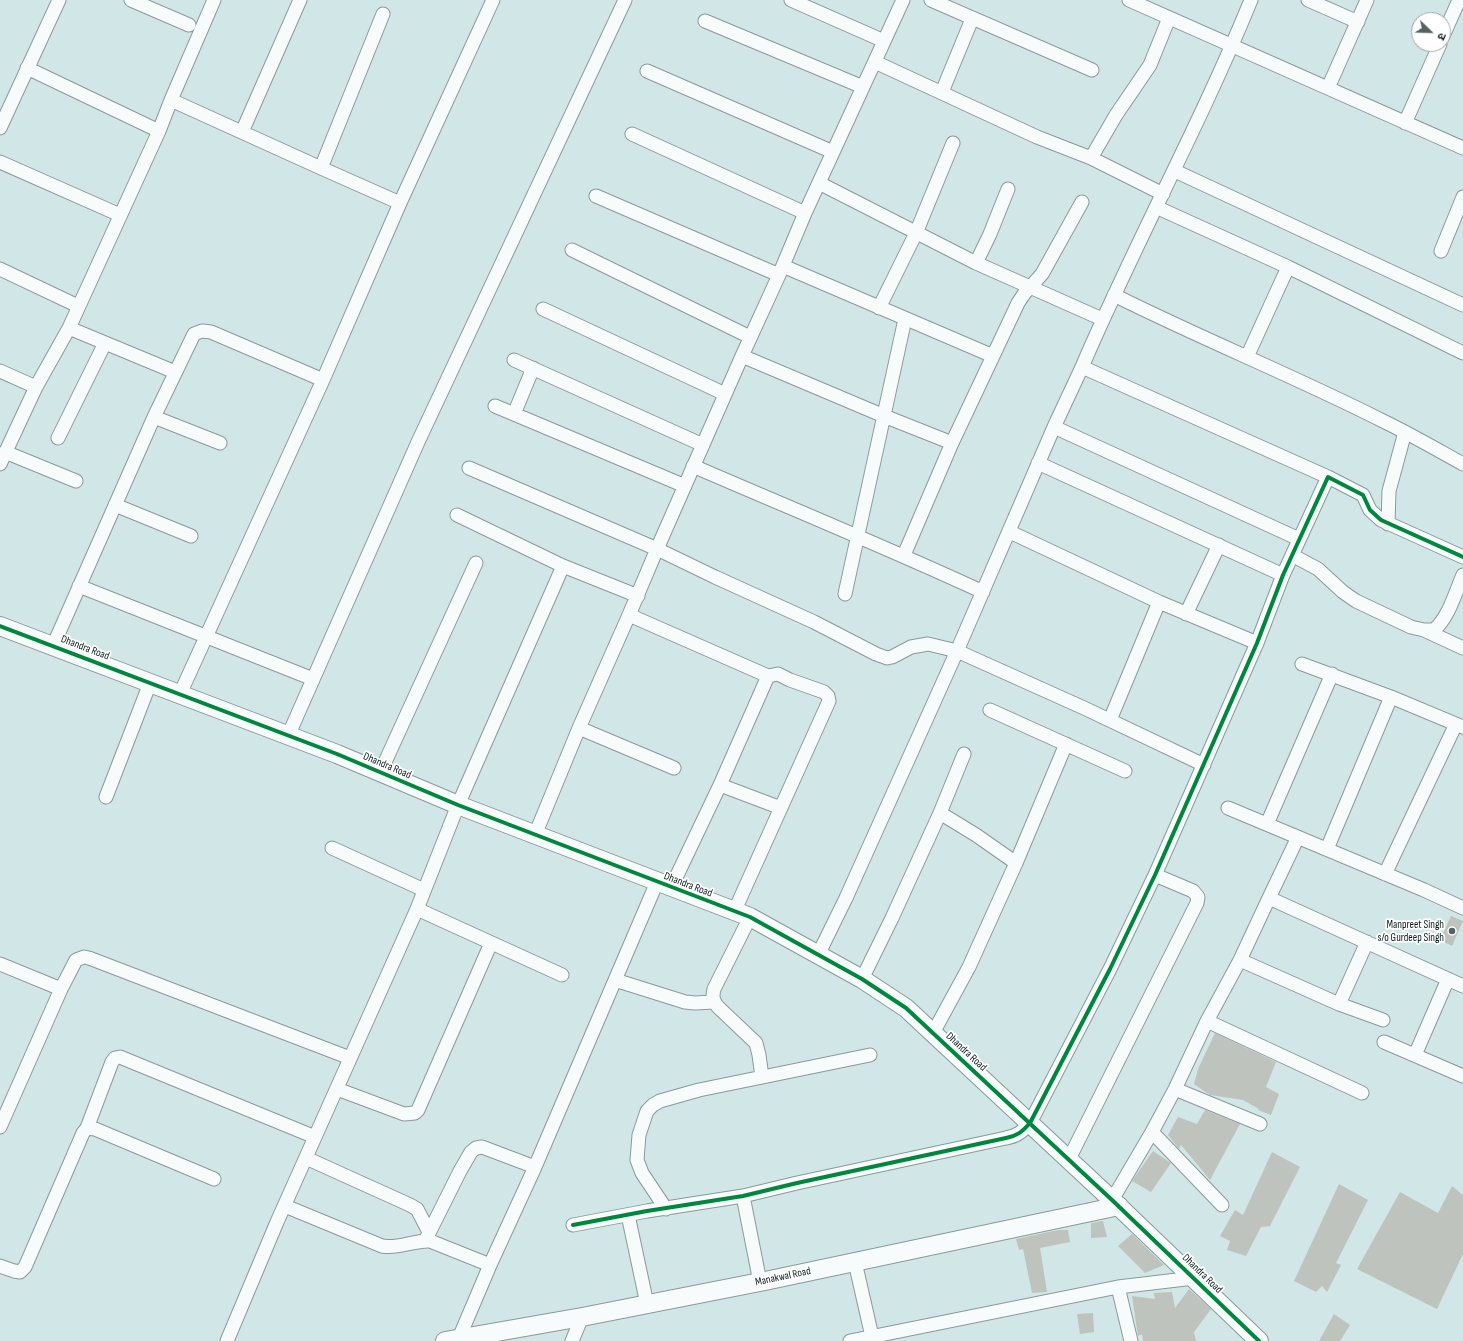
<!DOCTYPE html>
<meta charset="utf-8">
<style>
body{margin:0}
#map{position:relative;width:1463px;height:1341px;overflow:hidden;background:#d1e6e6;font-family:"Sofia Sans Condensed","Noto Sans Devanagari",sans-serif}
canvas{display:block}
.north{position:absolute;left:1411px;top:12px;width:40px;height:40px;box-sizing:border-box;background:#fff;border:1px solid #9fa5a5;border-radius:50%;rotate:113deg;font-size:11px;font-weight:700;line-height:16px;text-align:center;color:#0e1d1d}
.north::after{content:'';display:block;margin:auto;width:14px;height:18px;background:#526363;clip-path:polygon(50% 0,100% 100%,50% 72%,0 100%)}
</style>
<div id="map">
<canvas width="1463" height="1341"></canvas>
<div class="north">उ</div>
</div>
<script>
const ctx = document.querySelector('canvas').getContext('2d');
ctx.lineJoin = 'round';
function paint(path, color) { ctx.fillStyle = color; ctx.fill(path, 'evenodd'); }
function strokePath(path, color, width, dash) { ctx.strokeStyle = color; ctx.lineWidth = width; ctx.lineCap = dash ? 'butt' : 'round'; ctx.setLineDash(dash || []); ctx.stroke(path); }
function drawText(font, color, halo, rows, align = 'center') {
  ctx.font = font + ' "Sofia Sans Condensed",sans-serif'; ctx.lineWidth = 3.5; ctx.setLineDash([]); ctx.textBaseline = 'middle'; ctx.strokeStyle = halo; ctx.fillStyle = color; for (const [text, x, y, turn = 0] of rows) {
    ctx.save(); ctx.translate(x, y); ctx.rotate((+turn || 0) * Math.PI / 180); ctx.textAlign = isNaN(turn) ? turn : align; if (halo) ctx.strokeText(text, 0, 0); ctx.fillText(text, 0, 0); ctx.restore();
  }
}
const building = new Path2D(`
 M 1451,916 L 1463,921 L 1452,946 L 1440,940 Z
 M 1215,1033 L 1276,1062 L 1266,1087 L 1279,1094 L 1271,1115 L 1258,1110 L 1259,1109 L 1243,1100 L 1210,1095 L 1194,1084 L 1198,1069 Z
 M 1205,1110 L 1240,1124 L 1210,1180 L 1181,1145 L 1179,1149 L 1168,1135 L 1178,1117 L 1197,1124 Z
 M 1153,1151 L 1171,1163 L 1151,1192 L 1132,1181 Z
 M 1272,1152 L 1300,1167 L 1270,1226 L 1261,1227 L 1246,1256 L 1227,1250 L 1230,1241 L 1220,1236 L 1235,1210 L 1243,1215 Z
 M 1339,1184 L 1368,1200 L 1336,1263 L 1341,1265 L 1327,1292 L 1322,1286 L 1316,1292 L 1294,1281 Z
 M 1452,1186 L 1463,1195 L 1463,1254 L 1437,1309 L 1357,1269 L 1400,1192 L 1438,1213 Z
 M 1103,1221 L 1107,1237 L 1091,1238 L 1091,1223 Z
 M 1058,1230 L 1068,1230 L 1070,1242 L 1040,1248 L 1047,1292 L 1032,1293 L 1023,1249 L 1019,1250 L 1016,1239 Z
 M 1132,1234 L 1164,1265 L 1145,1273 L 1118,1246 Z
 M 1189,1289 L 1211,1309 L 1194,1332 L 1196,1341 L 1143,1341 L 1142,1334 L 1138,1336 L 1132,1296 L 1155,1299 L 1154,1293 L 1172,1292 L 1175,1308 Z
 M 1093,1313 L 1094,1332 L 1080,1334 L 1077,1314 Z
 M 1334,1314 L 1350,1325 L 1340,1341 L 1319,1341 Z`);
const street = new Path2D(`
 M 131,0 L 189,25
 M 214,0 L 171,100 L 321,168 L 400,203
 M 791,0 L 884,41
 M 931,0 L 1092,70
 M 1129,0 L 1463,148
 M 1308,0 L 1358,22
 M 705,21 L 863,87
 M 1443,36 L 1459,0
 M 875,62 L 1037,137 L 1091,158 L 1163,194
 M 27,68 L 159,131
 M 647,71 L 833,152
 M 1328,88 L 1367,0
 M 942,92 L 972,19
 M 1405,123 L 1440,44
 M 0,128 L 59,0
 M 242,132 L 300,0
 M 632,134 L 805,213
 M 1091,158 L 1116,115 L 1150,65 L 1169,18
 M 0,162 L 120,215
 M 321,168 L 383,14
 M 1175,171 L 1463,305
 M 819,183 L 976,263 L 1102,319
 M 596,196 L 779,275
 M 1156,207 L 1288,267 L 1463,353
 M 572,250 L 750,337
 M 1441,251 L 1463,197
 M 976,263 L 990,234 L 1008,189
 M 783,266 L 993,356
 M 0,269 L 78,306
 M 1114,295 C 1202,339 1294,376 1383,421 C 1410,434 1436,449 1463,464
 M 879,308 L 916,233 L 953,143
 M 543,309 L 725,394
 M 69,328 L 175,372
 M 742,356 L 884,416 L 952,443
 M 1247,357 L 1288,267
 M 514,360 L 703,445
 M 1082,367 C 1135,243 1200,125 1251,0
 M 0,371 L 36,387
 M 495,406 L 685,486
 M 514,414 L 533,368
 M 154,417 L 220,443
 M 1054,427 L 1299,539
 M 58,438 L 105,343
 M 5,452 L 76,481
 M 1038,463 L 1283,575
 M 0,464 L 36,387 L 69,328 L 159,131 L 171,100
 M 693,466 C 790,508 888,548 983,592
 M 469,468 L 657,549 L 715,577 L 814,622 L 876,654 L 887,658 L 892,657 L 911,647 L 928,644 L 957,651 L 1084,708 L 1204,765
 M 115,505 L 191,536
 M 457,515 L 563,566 L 638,596
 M 1388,524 L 1389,491 L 1405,432
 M 1010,532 L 1159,602 L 1257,643
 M 904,555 L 952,443 L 1018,303 L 1024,294 L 1042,274 L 1082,202
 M 1292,555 L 1318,569 L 1343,592 L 1356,601 L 1411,627 L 1424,630 L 1434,630 C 1449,617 1455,593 1463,575
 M 79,586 L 313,679
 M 845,594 L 905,319
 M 1186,614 L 1219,545
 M 629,615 L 768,676
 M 1424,630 L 1463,648
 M 53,646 L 154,417 L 194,334 L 202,331 L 211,332 L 323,380
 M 1302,664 L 1391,697 L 1327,849
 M 180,694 L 323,380 L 400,203 L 493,0
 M 1391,697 L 1463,727
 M 990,710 L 1125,771
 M 1110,720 L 1159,602
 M 579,728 L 674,768
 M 288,736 L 418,442 L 625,0
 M 380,773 L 476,563
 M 720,785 L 781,808
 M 106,797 L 150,683
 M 1228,808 L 1424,890 L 1463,908
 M 940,813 L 976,835 L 1016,863
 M 1267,824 L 1332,674
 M 535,835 L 579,728 L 629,615 L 657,549 L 742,356 L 779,275 L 805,213 L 903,0
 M 332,848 L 424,890
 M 1385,874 L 1456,724
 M 671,888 L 720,785 L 768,676 L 778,674 L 790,680 L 824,692 L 828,696 L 829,701 L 734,912
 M 1269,898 L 1298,837
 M 417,909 L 562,975
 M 750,917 L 714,989 C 712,997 713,1001 718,1007 L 756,1043 L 759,1055 L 762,1077
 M 818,955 L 846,898 L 957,651 L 1054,427 L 1082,367 L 1328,477
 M 1240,960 L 1339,1004 L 1383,1020
 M 0,964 L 61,989
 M 862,979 L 892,918 L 940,813 L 964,754
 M 615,980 L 685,1002 L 695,1003 L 714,1002
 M 1339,1004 L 1367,942
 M 1207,1021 L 1362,1093
 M 933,1033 L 969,967 L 1016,863 L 1066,744
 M 1384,1042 L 1463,1076
 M 1415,1055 L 1448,979
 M 337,1089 L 404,1114 L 415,1113 L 418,1110 L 491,943
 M 1175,1089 L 1260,1124
 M 0,1127 L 61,989 L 76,960 L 84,957 L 89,958 L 350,1058
 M 87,1128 L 112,1062 L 115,1058 L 120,1057 L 315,1137
 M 1152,1132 L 1222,1205
 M 306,1158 L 410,1205 L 417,1209 L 429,1232
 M 1069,1159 L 1197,903 L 1198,897 L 1193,891 L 1155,875
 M 743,1196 L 760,1282
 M 1112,1200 L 1152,1132 L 1175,1089 L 1207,1021 L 1240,960 L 1269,898 L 1463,986
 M 285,1206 L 382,1246 C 399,1249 414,1240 430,1241 L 490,1265
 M 666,1209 L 642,1173 L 637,1160 L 639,1135 L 647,1111 L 653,1105 L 660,1101 L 699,1090 L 870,1055
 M 628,1215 L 647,1304
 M 573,1225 L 647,1211 L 743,1196 L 797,1183 L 1006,1138 C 1017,1136 1022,1132 1030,1123 L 1110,969 L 1155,875 L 1257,643 L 1283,575 L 1328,477 L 1363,495 L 1370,510 L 1381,520 L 1463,557
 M 425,1241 L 460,1171 L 471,1152 L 476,1148 L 482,1147 L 535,1167
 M 855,1262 L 873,1341
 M 0,1266 L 14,1271 L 20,1272 L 25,1267 L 83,1133 L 87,1128 L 95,1129 L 214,1179
 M 1118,1287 L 1131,1341
 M 459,1338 L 490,1265 L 535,1167 L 657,882
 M 227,1341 L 277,1222 L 417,909 L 458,805 L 563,566
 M 572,1341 L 582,1317
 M 850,1341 L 1118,1287 L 1194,1278`);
const secondary = new Path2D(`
 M 0,626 L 337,754 L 458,805 L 750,917 L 862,979 L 906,1008 L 1112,1200 L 1259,1341
 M 445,1341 L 582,1317 L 765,1281 L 1119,1206`);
const cycleway = new Path2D(`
 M 0,626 L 337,754 L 458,805 L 750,917 L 862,979 L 906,1008 L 1112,1200 L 1259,1341
 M 573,1225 L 647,1211 L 743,1196 L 797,1183 L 1006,1138 C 1017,1136 1022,1132 1030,1123 L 1110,969 L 1155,875 L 1257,643 L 1283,575 L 1328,477 L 1363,495 L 1370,510 L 1381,520 L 1463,557`);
const markers = [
 [1452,931,4,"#526363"]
];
const streetNames = [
 ["Dhandra Road",85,648,21],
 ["Dhandra Road",387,766,23],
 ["Dhandra Road",688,885,21],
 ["Dhandra Road",966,1052,43],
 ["Dhandra Road",1202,1274,44],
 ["Manakwal Road",783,1277,-12]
];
const poiNames = [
 ["Manpreet Singh",1444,925],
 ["s/o Gurdeep Singh",1444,938]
];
paint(building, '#bec3be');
strokePath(street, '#8a9a9a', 15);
strokePath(secondary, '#8a9a9a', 20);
strokePath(street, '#f8fbfb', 13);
strokePath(secondary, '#f8fbfb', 18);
strokePath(cycleway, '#00873e', 4);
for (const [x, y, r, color] of markers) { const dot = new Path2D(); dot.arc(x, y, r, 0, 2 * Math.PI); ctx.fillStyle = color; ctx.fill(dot); strokePath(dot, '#fff', 1.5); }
drawText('11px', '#0e1d1d', '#fff', streetNames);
drawText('11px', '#0e1d1d', '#fff', poiNames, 'right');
</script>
